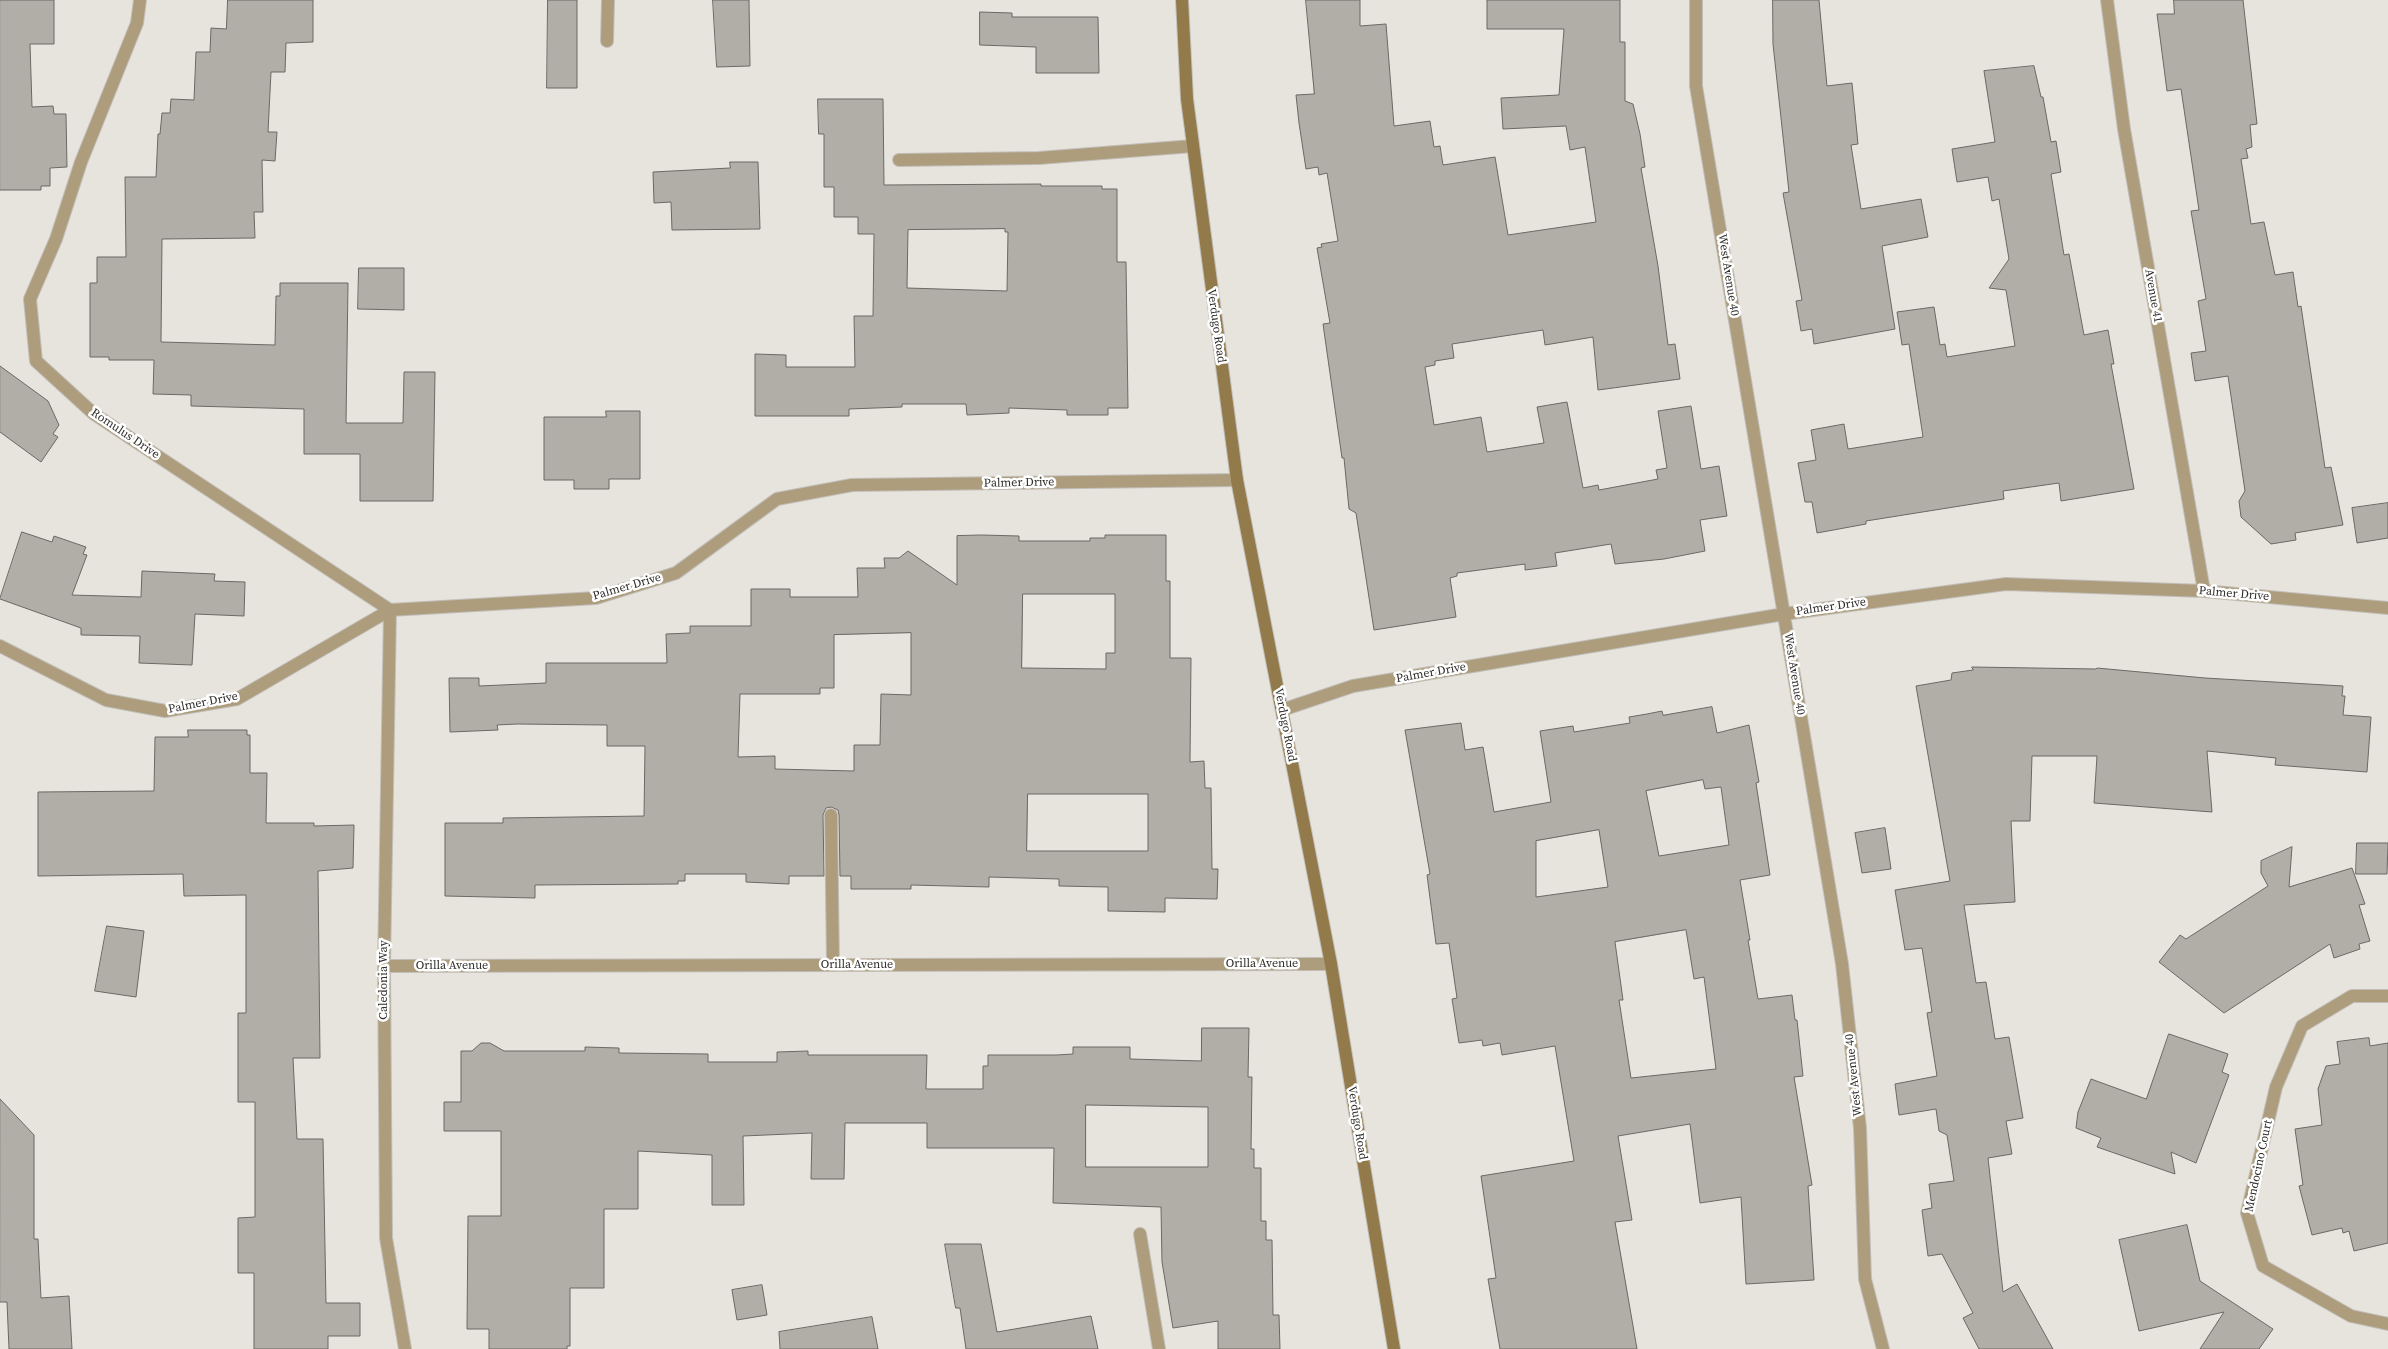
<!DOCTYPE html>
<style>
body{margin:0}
canvas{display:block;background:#e7e4de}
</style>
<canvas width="2388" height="1349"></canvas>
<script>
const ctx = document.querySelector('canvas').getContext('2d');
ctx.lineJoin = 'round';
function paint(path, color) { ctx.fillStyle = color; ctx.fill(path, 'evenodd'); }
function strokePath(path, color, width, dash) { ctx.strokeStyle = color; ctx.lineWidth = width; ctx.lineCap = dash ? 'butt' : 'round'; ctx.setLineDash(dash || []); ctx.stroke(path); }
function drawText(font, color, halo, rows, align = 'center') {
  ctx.font = font + ' "Source Serif 4",serif'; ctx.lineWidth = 5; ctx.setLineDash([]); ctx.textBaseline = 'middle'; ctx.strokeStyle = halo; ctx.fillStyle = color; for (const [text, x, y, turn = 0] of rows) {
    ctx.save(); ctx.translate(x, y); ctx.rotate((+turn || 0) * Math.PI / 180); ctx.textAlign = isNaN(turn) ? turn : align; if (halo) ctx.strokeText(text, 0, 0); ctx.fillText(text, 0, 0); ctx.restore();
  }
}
const building = new Path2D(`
 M 0,0 L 54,0 L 54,44 L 30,44 L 32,107 L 53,106 L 54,114 L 66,114 L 67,167 L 50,168 L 50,186 L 41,186 L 41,190 L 0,190 Z
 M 228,0 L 313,0 L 313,42 L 286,43 L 285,72 L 271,72 L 268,132 L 277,132 L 275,161 L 262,160 L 263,212 L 254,212 L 255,238 L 162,239 L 161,342 L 275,345 L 276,296 L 280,296 L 280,283 L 348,283 L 346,423 L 403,423 L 404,372 L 435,372 L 433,501 L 360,501 L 360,454 L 304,454 L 304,409 L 191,406 L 191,395 L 153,394 L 154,360 L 109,360 L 109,357 L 90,357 L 90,283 L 97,283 L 97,257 L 126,257 L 125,177 L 156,177 L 158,134 L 160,134 L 162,113 L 170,113 L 171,99 L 194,100 L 196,52 L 210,52 L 211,28 L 226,29 Z
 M 548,0 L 577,0 L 577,88 L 547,88 Z
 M 713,0 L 749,0 L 750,66 L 717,67 Z
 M 1306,0 L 1360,0 L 1360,26 L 1386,24 L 1394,126 L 1430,121 L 1434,147 L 1440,146 L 1443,165 L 1495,157 L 1508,235 L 1596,222 L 1585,147 L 1570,150 L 1566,126 L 1503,129 L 1501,98 L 1559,95 L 1564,29 L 1487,29 L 1487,0 L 1620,0 L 1620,42 L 1625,42 L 1625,101 L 1633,104 L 1640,134 L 1645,167 L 1641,168 L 1658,266 L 1668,345 L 1675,344 L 1680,379 L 1598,390 L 1593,337 L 1545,345 L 1543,330 L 1452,344 L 1454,358 L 1435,361 L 1435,365 L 1425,367 L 1434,425 L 1481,417 L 1487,452 L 1544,443 L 1537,407 L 1567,402 L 1583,488 L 1598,485 L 1599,490 L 1658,479 L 1656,470 L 1667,468 L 1658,411 L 1691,406 L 1701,469 L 1719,466 L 1727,516 L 1700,520 L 1705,551 L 1664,559 L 1615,564 L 1611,544 L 1555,553 L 1557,566 L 1525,570 L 1525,564 L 1457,573 L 1457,576 L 1450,578 L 1456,617 L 1374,630 L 1356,513 L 1349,509 L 1344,458 L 1342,458 L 1323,324 L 1330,323 L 1317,248 L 1322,247 L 1321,244 L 1338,241 L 1327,173 L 1319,175 L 1318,167 L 1306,169 L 1299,123 L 1296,95 L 1314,94 Z
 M 1773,0 L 1819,0 L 1827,86 L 1852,83 L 1858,144 L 1851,145 L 1861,209 L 1921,199 L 1928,237 L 1882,246 L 1895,329 L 1814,344 L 1812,329 L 1801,331 L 1796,301 L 1802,300 L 1783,193 L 1789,192 L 1773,44 Z
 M 2174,0 L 2243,0 L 2257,124 L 2250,125 L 2252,147 L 2246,149 L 2248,158 L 2241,159 L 2251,224 L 2264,222 L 2275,275 L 2293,272 L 2298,307 L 2301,306 L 2325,468 L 2331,467 L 2343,525 L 2295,533 L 2296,540 L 2271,544 L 2241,517 L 2239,501 L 2245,491 L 2228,376 L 2195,381 L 2191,353 L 2206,351 L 2198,301 L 2206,299 L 2191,211 L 2199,210 L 2181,89 L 2167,91 L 2157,14 L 2174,14 Z
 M 980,12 L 1012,13 L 1012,17 L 1098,17 L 1099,73 L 1036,73 L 1036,47 L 980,45 Z
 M 2034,66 L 2041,97 L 2043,97 L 2051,142 L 2056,141 L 2061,172 L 2051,174 L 2064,255 L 2069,254 L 2084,335 L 2108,330 L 2114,364 L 2111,364 L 2134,489 L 2061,501 L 2059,483 L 2003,491 L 2004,499 L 1866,521 L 1866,524 L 1817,533 L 1812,502 L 1805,502 L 1798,463 L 1816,460 L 1811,430 L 1844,424 L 1848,449 L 1923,437 L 1909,344 L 1902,345 L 1897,312 L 1934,307 L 1940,345 L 1945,344 L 1947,357 L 2015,346 L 2006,290 L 1989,288 L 2009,259 L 1999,199 L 1992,201 L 1988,177 L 1957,182 L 1952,149 L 1995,142 L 1984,71 Z
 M 818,99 L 883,99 L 884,185 L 1041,184 L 1041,186 L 1102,186 L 1102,189 L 1117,189 L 1117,262 L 1126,262 L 1128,408 L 1108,408 L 1108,415 L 1067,415 L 1067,410 L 1009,408 L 1009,413 L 967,415 L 966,404 L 902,404 L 902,407 L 849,409 L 849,416 L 755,416 L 755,354 L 786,355 L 786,367 L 855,367 L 854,316 L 873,316 L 874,234 L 858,234 L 858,217 L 834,217 L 834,187 L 824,187 L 824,134 L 819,134 ZM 1005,229 L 1005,232 L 1008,232 L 1007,291 L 907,288 L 908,230 Z
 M 730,162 L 758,162 L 760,229 L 672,230 L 671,202 L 654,203 L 653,172 L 730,168 Z
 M 359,268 L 404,268 L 404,310 L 358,309 Z
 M 0,366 L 48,401 L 59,425 L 53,434 L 58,437 L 41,462 L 0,432 Z
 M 606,411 L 640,411 L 640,479 L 609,479 L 609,489 L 574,489 L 574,480 L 544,480 L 544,417 L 606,417 Z
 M 2388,503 L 2388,538 L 2357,543 L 2352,508 Z
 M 22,532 L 52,542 L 54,536 L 86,547 L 83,554 L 87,555 L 72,595 L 141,597 L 142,571 L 215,574 L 214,581 L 245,582 L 244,616 L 195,614 L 192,665 L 139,663 L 140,636 L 81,635 L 81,628 L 0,599 Z
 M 982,535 L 1019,536 L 1019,541 L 1090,541 L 1090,538 L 1105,538 L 1105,535 L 1166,535 L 1166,581 L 1170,581 L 1170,658 L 1191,658 L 1190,762 L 1204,761 L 1205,788 L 1211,788 L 1212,869 L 1218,869 L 1217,899 L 1165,898 L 1165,912 L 1108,911 L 1108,887 L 1059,886 L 1059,879 L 989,877 L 989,887 L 911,885 L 911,889 L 851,889 L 851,876 L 840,876 L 839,815 L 838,810 L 831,807 L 826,808 L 823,815 L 824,876 L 789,876 L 789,884 L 746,882 L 746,874 L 685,874 L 685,881 L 678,881 L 678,884 L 535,885 L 535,898 L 445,896 L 445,823 L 503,823 L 503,818 L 644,816 L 645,746 L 607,746 L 607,725 L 517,724 L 497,725 L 498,730 L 450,732 L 449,678 L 479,678 L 479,686 L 546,683 L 546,663 L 667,663 L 666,634 L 690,633 L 690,626 L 751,626 L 751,589 L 790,589 L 790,597 L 858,597 L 857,568 L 885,568 L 884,558 L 899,558 L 908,551 L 957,585 L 957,536 ZM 1023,594 L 1115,594 L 1115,653 L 1106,653 L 1106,669 L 1022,668 ZM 911,633 L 911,695 L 881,694 L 880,745 L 854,745 L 854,771 L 775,769 L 775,756 L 738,757 L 740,694 L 820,694 L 820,688 L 834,688 L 834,635 ZM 1028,794 L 1148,794 L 1148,851 L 1027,851 Z
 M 1972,667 L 2096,669 L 2097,668 L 2205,678 L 2343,686 L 2342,696 L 2345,696 L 2343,715 L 2371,717 L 2367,772 L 2275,765 L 2276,758 L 2207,751 L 2212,812 L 2094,803 L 2097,756 L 2032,756 L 2030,821 L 2011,821 L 2015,902 L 1964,905 L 1976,983 L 1986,982 L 1995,1039 L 2009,1037 L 2023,1118 L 2006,1121 L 2012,1154 L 1988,1158 L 2003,1292 L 2017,1284 L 2053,1349 L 1979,1349 L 1963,1318 L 1973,1313 L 1942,1254 L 1928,1256 L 1922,1210 L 1932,1208 L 1929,1184 L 1954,1181 L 1947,1135 L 1939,1131 L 1936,1109 L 1899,1115 L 1895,1084 L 1937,1076 L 1927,1013 L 1932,1012 L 1922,948 L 1905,950 L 1895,890 L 1950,881 L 1916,686 L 1951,680 L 1952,673 L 1973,670 Z
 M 1712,707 L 1717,733 L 1749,725 L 1759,782 L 1756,783 L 1770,875 L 1740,880 L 1750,940 L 1748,940 L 1758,999 L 1792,995 L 1795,1020 L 1797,1020 L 1803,1076 L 1794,1077 L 1812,1185 L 1808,1186 L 1814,1280 L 1746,1284 L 1741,1197 L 1700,1203 L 1690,1124 L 1618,1136 L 1632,1220 L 1615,1222 L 1637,1349 L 1500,1349 L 1488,1279 L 1496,1278 L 1481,1176 L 1574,1161 L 1555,1046 L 1502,1055 L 1500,1043 L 1483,1046 L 1482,1040 L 1459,1043 L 1452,999 L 1457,998 L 1449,943 L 1436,944 L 1427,875 L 1430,874 L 1405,730 L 1461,723 L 1465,750 L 1483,747 L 1494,812 L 1551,802 L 1540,731 L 1573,726 L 1574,732 L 1630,723 L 1629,717 L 1647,714 L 1662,711 L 1663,715 ZM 1703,780 L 1705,789 L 1721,787 L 1729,845 L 1659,856 L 1646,791 ZM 1599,830 L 1608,887 L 1536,897 L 1536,841 ZM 1686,930 L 1694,979 L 1704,977 L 1716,1069 L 1631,1078 L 1619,1000 L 1623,1000 L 1615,942 Z
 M 188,730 L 247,730 L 247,735 L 250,735 L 250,773 L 267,773 L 266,823 L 314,823 L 314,826 L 354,825 L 353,868 L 318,871 L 320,1058 L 293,1058 L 297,1139 L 323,1139 L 326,1303 L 360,1303 L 360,1336 L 328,1336 L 328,1349 L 254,1349 L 254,1273 L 238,1273 L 238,1218 L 255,1217 L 255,1102 L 238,1102 L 238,1013 L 246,1013 L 246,895 L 184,896 L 183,874 L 38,876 L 38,792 L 154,791 L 155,737 L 188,737 Z
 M 1885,828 L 1891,869 L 1862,873 L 1855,833 Z
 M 2357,843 L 2388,843 L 2387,874 L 2356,874 Z
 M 2292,847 L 2289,887 L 2352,868 L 2365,904 L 2359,905 L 2370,941 L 2359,944 L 2360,949 L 2334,958 L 2330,944 L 2224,1013 L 2159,962 L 2180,935 L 2186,939 L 2268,886 L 2261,873 L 2261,861 Z
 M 107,926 L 144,931 L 136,997 L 95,991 Z
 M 1202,1028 L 1249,1028 L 1248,1077 L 1252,1077 L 1251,1149 L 1254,1149 L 1254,1168 L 1261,1168 L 1261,1221 L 1266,1221 L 1266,1240 L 1272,1240 L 1273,1315 L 1279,1315 L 1280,1349 L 1218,1349 L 1218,1321 L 1173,1328 L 1162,1262 L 1161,1207 L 1053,1203 L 1054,1148 L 927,1148 L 927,1123 L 845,1123 L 844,1179 L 811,1179 L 812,1133 L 743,1136 L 744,1205 L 712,1205 L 712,1155 L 638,1151 L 638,1209 L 604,1209 L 604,1288 L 570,1288 L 570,1346 L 567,1346 L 567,1349 L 489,1349 L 489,1329 L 467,1329 L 468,1216 L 501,1216 L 501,1131 L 444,1131 L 444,1102 L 461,1102 L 461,1051 L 472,1051 L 481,1043 L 490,1043 L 504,1051 L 585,1051 L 585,1047 L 619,1048 L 619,1053 L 708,1054 L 708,1062 L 777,1062 L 777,1052 L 808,1051 L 808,1055 L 927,1055 L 926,1089 L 983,1089 L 983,1066 L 988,1066 L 988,1055 L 1056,1055 L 1073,1054 L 1073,1047 L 1130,1047 L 1130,1059 L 1201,1061 ZM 1086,1105 L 1208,1107 L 1208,1167 L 1086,1167 Z
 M 2169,1034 L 2228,1054 L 2222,1072 L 2229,1075 L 2196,1163 L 2171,1152 L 2175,1174 L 2097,1147 L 2101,1138 L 2076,1128 L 2078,1112 L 2091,1079 L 2146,1099 Z
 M 2369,1038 L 2370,1046 L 2388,1043 L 2388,1243 L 2354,1251 L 2349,1231 L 2343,1233 L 2342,1228 L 2312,1235 L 2299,1186 L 2303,1185 L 2295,1129 L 2322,1125 L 2318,1089 L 2326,1066 L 2340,1064 L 2337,1042 Z
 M 0,1099 L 34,1135 L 34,1239 L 38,1239 L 41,1298 L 69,1296 L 72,1349 L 9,1349 L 7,1302 L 0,1302 Z
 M 2187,1225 L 2200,1281 L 2273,1329 L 2259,1349 L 2200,1349 L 2224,1312 L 2139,1331 L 2119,1240 Z
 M 945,1244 L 981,1244 L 997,1332 L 1091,1316 L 1098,1349 L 966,1349 L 960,1308 L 956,1308 Z
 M 762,1285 L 767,1315 L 737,1320 L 732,1290 Z
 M 872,1317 L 878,1349 L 780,1349 L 779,1332 Z`);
const service = new Path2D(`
 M 607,41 L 608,0
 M 899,160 L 1039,158 L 1193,146
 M 831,815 L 833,965
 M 1140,1234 L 1159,1349`);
const minor = new Path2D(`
 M 140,0 L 137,23 L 81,162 L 56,239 L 30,299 L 36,361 L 94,414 L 390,610 L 384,966 L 386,1238 L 405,1349
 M 1696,0 L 1696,86 L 1842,964 L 1860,1128 L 1865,1279 L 1883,1349
 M 2107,0 L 2124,129 L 2204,591
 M 0,646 L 106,700 L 165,711 L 237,699 L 390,610 L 596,598 L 676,573 L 777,499 L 852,485 L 1237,480
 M 1282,710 L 1353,686 L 1784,614 L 2006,584 L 2204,591 L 2388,608
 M 384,966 L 1331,964
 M 2388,996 L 2352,996 L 2302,1026 L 2276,1087 L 2247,1213 L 2263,1266 L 2351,1316 L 2388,1324`);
const secondary = new Path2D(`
 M 1182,0 L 1187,99 L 1237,480 L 1331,964 L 1394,1349`);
const streetNames = [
 ["West Avenue 40",1728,275,81],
 ["Avenue 41",2153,296,80],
 ["Verdugo Road",1216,326,82],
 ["Romulus Drive",125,434,34],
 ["Palmer Drive",1019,483,-1],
 ["Palmer Drive",627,587,-16],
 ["Palmer Drive",2234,594,5],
 ["Palmer Drive",1831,607,-8],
 ["Palmer Drive",1431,673,-10],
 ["West Avenue 40",1794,674,81],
 ["Palmer Drive",203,703,-11],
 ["Verdugo Road",1285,725,79],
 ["Orilla Avenue",1262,964],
 ["Orilla Avenue",857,965],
 ["Orilla Avenue",452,966],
 ["Caledonia Way",384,980,-90],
 ["West Avenue 40",1854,1075,-96],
 ["Verdugo Road",1357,1123,81],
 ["Mendocino Court",2259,1166,-78]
];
paint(building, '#b1aea8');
strokePath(building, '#6b6963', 1);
strokePath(service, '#c2bfba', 14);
strokePath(minor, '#c2bfba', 14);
strokePath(secondary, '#c2bfba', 14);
strokePath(service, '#ad9d7d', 12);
strokePath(minor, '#ad9d7d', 12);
strokePath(secondary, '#927a4a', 12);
drawText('12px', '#2e2d2a', '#fff', streetNames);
</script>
